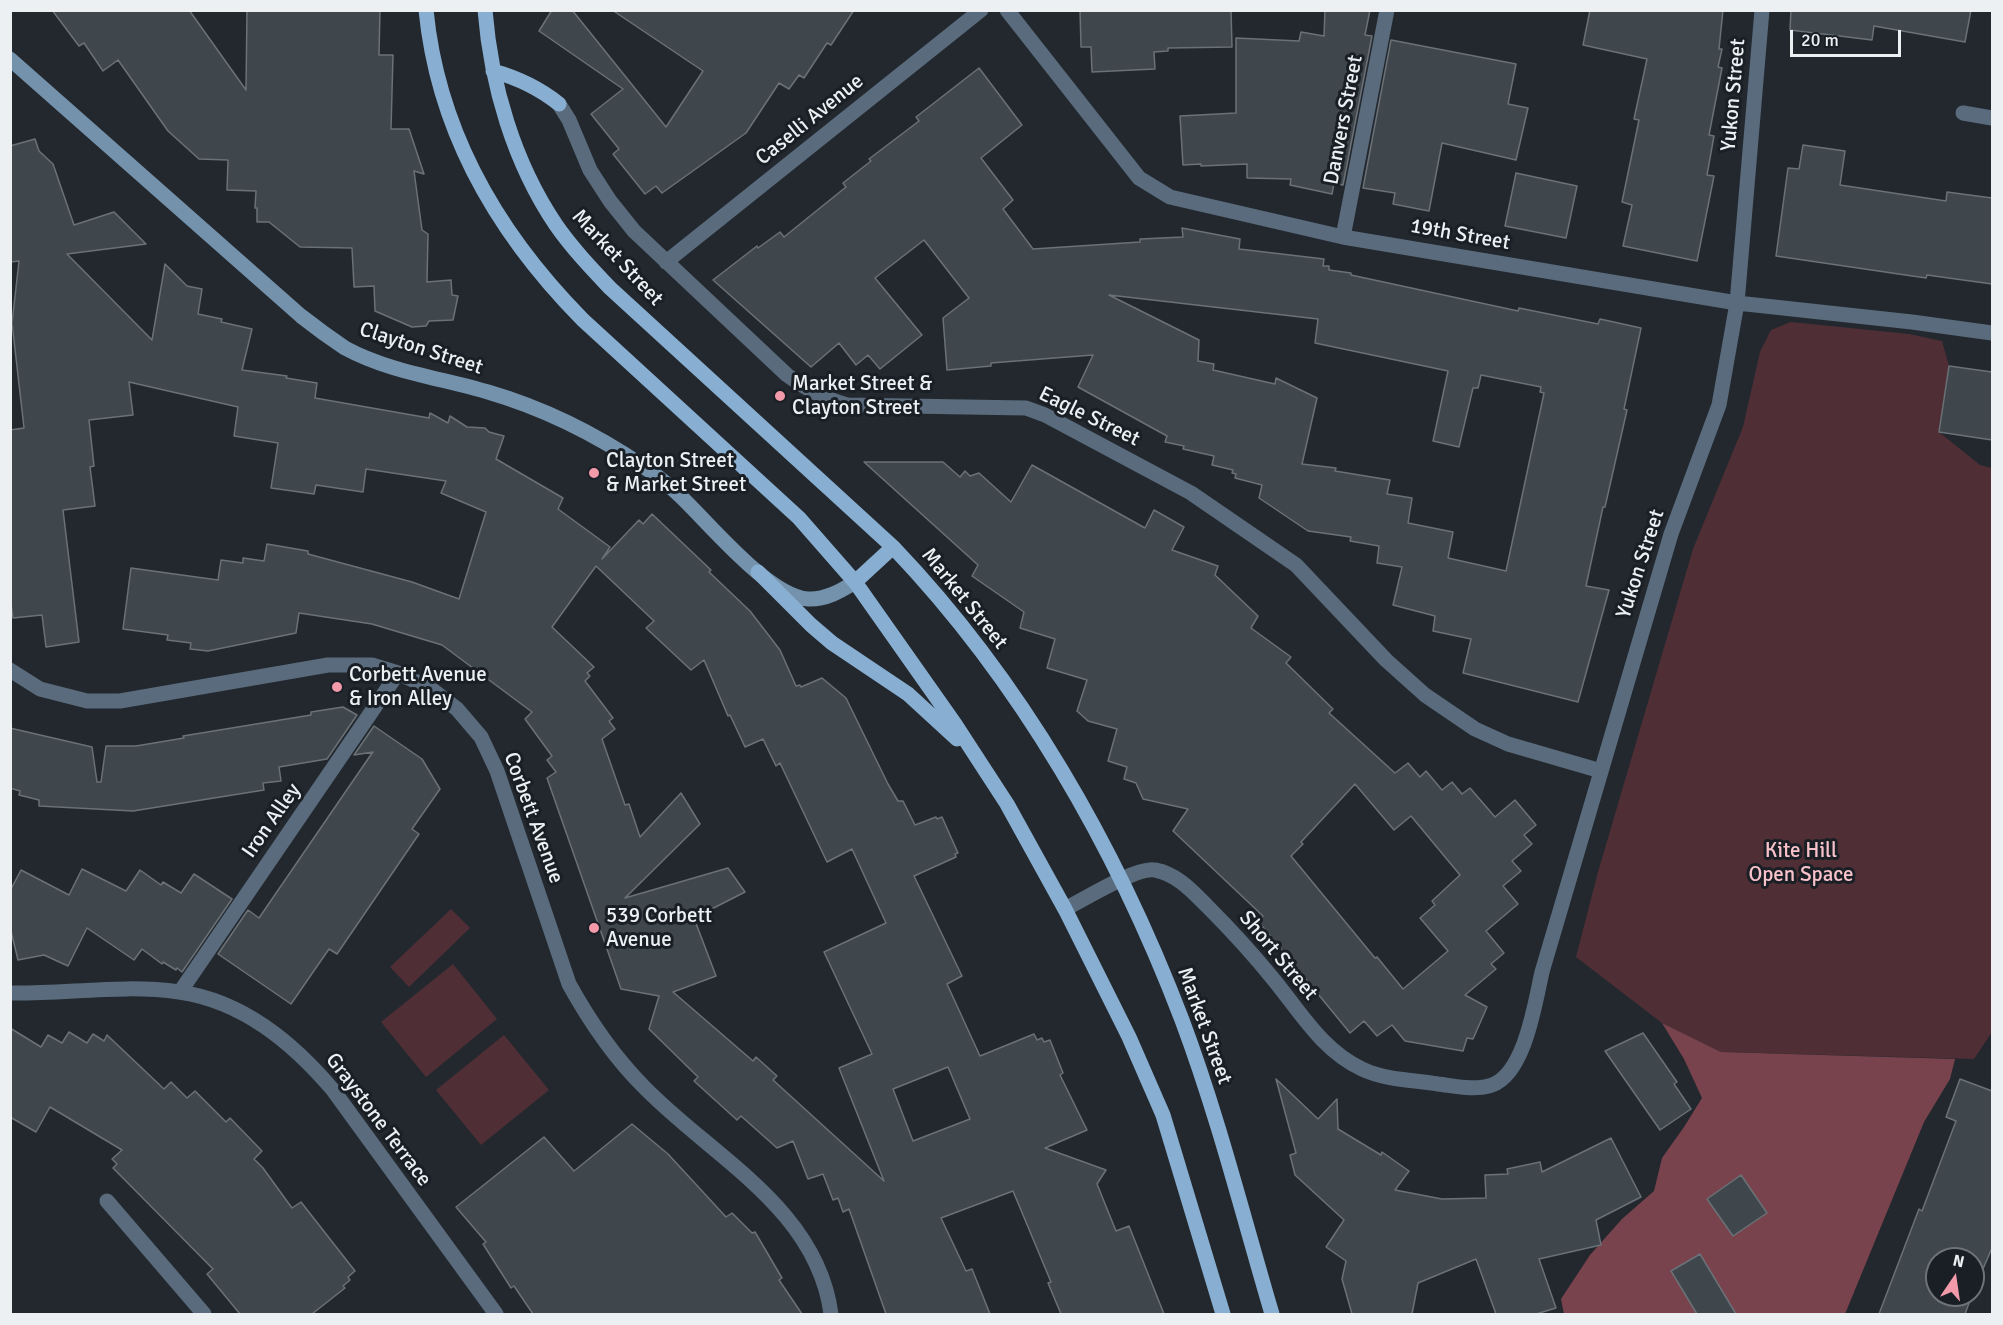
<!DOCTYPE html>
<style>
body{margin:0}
#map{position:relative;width:2003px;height:1325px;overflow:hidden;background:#23282e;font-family:Signika,sans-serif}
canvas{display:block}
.frame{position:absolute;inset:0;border:12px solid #ecf0f3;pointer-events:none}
.north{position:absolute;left:1925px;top:1247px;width:60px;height:60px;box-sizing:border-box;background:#191f24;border:2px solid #6d7377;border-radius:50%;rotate:13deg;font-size:16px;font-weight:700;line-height:24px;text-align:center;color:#ecf0f3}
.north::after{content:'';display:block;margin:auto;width:21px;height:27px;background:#f39aaa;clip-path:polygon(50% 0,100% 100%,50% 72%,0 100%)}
.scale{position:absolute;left:1790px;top:30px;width:111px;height:27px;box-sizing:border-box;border:3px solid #ecf0f3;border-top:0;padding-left:8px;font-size:18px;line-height:21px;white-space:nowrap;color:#ecf0f3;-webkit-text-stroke:4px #191f24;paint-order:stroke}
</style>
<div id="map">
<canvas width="2003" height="1325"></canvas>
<div class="frame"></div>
<div class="north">N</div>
<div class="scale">20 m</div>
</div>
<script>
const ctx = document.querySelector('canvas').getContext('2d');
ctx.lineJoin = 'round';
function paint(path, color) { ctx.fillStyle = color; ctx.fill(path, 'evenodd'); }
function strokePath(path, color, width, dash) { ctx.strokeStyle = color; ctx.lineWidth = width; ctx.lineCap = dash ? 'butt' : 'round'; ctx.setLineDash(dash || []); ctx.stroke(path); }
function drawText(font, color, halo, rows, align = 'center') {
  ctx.font = font + ' Signika,sans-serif'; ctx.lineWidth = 6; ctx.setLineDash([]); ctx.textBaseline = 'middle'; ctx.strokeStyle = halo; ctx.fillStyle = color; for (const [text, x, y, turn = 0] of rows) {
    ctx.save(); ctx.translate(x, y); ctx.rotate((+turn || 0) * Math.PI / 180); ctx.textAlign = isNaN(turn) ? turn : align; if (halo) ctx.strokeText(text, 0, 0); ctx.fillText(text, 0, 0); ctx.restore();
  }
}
const green = new Path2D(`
 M 1791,322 L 1909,334 L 1942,341 L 1949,366 L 1939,432 L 1980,465 L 1992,468 L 1992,1032 L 1974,1059 L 1721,1052 L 1662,1023 L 1576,957 L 1598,872 L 1693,549 L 1743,427 L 1760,352 L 1771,330 Z
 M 451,909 L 470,928 L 409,987 L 390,967 Z
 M 453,964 L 497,1019 L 426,1077 L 381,1022 Z
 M 504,1035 L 549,1090 L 481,1145 L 436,1090 Z`);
const forest = new Path2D(`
 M 1662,1023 L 1721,1052 L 1955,1059 L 1950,1079 L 1924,1122 L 1845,1314 L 1564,1314 L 1561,1299 L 1590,1255 L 1622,1219 L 1654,1191 L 1662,1158 L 1684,1127 L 1702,1098 L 1684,1059 Z`);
const building = new Path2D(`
 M 52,10 L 189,10 L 246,90 L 247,10 L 380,10 L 379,55 L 393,55 L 391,129 L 409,129 L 424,174 L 414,171 L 422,230 L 428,234 L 427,282 L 451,280 L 452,295 L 458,296 L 453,320 L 429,321 L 426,326 L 412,327 L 375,311 L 374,286 L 354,287 L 352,248 L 300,247 L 269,222 L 257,222 L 257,208 L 255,208 L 256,191 L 227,190 L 228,160 L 199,159 L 168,131 L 118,60 L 103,71 L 84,43 L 79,46 Z
 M 552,10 L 572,10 L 666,127 L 703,71 L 612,10 L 854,10 L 831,45 L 827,43 L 804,78 L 799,75 L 789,89 L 779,83 L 746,133 L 662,193 L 656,186 L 645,194 L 613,154 L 619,149 L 591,114 L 623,89 L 539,31 Z
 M 1080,10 L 1231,10 L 1232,47 L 1168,48 L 1168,51 L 1154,52 L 1155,69 L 1092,72 L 1091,47 L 1081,47 Z
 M 1325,10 L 1370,10 L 1365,35 L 1372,36 L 1343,185 L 1334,183 L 1332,194 L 1290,185 L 1291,179 L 1247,178 L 1247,164 L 1201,166 L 1201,164 L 1183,165 L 1180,116 L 1236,113 L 1236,38 L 1299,41 L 1301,32 L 1324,36 Z
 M 1590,10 L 1723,10 L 1719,49 L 1722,49 L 1718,67 L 1722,68 L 1709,135 L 1714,136 L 1707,175 L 1714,176 L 1697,261 L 1623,246 L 1632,205 L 1622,202 L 1639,120 L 1634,119 L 1647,59 L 1583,45 Z
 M 1791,10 L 1971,10 L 1965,42 L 1874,26 L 1872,40 L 1790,30 Z
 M 1391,40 L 1516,64 L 1508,104 L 1528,108 L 1516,160 L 1442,143 L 1429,211 L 1393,204 L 1395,193 L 1363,188 Z
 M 979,68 L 1022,125 L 981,158 L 1013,200 L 1003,209 L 1033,249 L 1140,242 L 1140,239 L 1183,237 L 1182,228 L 1240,239 L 1239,249 L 1324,259 L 1323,266 L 1329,266 L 1329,270 L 1351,273 L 1351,275 L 1518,311 L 1519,308 L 1598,324 L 1600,319 L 1641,328 L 1624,409 L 1627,410 L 1605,507 L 1603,507 L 1586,586 L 1609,590 L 1578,702 L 1463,673 L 1471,639 L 1433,631 L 1435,616 L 1393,605 L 1402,567 L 1377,563 L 1379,546 L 1350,541 L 1351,537 L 1308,531 L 1259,498 L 1262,485 L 1235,478 L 1236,474 L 1232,473 L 1233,470 L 1212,465 L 1214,456 L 1183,449 L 1184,446 L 1165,442 L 1167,436 L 1078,387 L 1093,355 L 991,363 L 991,366 L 947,370 L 943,318 L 969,298 L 924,240 L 875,278 L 922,335 L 880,369 L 868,355 L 856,365 L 839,343 L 811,367 L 713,280 L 757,246 L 758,248 L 780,232 L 784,237 L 846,187 L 843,183 L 871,161 L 869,159 L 919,121 L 916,117 ZM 1109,295 L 1318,319 L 1315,343 L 1448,371 L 1433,441 L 1459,447 L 1473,388 L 1478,388 L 1481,375 L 1541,387 L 1540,392 L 1544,393 L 1506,571 L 1448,558 L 1453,532 L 1408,523 L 1412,498 L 1387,494 L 1390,480 L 1335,471 L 1336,468 L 1302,464 L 1317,398 L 1276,378 L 1275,384 L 1213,370 L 1214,364 L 1198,361 L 1199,340 Z
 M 35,139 L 39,151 L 53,164 L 74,225 L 114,212 L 146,244 L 67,254 L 152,340 L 165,264 L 187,286 L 202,289 L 198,314 L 222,319 L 221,322 L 252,329 L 242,370 L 287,376 L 286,378 L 317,383 L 315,398 L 429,418 L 430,413 L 448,423 L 450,416 L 467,427 L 485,428 L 489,432 L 504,436 L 496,459 L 563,498 L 558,509 L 610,547 L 602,559 L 639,520 L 643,524 L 652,514 L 711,570 L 709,572 L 750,611 L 780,650 L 796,686 L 800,685 L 801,687 L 822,678 L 846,698 L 888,784 L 898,801 L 903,801 L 915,825 L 936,817 L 937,819 L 942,817 L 958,853 L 955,854 L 956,857 L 914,876 L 962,976 L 947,984 L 980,1056 L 1034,1034 L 1037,1040 L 1042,1038 L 1044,1042 L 1050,1040 L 1063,1073 L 1060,1075 L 1087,1130 L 1045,1148 L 1106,1170 L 1097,1184 L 1116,1231 L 1129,1226 L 1164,1314 L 1061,1314 L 1048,1283 L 1051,1282 L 1013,1191 L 941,1218 L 966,1271 L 972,1269 L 990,1314 L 886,1314 L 849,1209 L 843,1212 L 838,1198 L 833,1200 L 823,1174 L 808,1179 L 793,1141 L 777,1148 L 741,1116 L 737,1120 L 694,1081 L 698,1077 L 649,1029 L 659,996 L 621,989 L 547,778 L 556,772 L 547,760 L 552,756 L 525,719 L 532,712 L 442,645 L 372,624 L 299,613 L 296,633 L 208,651 L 190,649 L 191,643 L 167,640 L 168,635 L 123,629 L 131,568 L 218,580 L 221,560 L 243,563 L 243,558 L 264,561 L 267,544 L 308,551 L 308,554 L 412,582 L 459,599 L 486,512 L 441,493 L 446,481 L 366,469 L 363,492 L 316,485 L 314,494 L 271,488 L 278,443 L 234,436 L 238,407 L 129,382 L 133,415 L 89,420 L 94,466 L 90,467 L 95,506 L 63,510 L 79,642 L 46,647 L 42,615 L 13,618 L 10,597 L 10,430 L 24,428 L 12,323 L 19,261 L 10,262 L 10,146 ZM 596,566 L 654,621 L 646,628 L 691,670 L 704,660 L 728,716 L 730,715 L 745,747 L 763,739 L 776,766 L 780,763 L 827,862 L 852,849 L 886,923 L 824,952 L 872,1054 L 839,1068 L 884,1181 L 773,1080 L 777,1076 L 756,1057 L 753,1061 L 673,992 L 716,976 L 694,918 L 745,892 L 728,868 L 625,898 L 700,824 L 681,793 L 640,837 L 629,804 L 625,805 L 602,739 L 615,729 L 609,721 L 613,718 L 585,681 L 590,676 L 587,673 L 594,667 L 552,627 ZM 948,1067 L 970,1119 L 913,1141 L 893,1089 Z
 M 1803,145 L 1845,151 L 1840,185 L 1946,201 L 1947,192 L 1992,198 L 1992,284 L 1927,275 L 1926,278 L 1776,256 L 1788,168 L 1799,169 Z
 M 1516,173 L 1577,186 L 1566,238 L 1505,226 Z
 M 1949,366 L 1992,372 L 1992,440 L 1939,432 Z
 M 864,462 L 943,462 L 960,477 L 965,471 L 970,476 L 979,473 L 1011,502 L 1032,465 L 1145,528 L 1154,510 L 1184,527 L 1172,550 L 1218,566 L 1215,575 L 1258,616 L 1251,628 L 1291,657 L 1286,663 L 1333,709 L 1329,713 L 1395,773 L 1408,763 L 1420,777 L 1426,771 L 1442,790 L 1452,782 L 1462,794 L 1470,788 L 1495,817 L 1515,800 L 1536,825 L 1524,835 L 1532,844 L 1512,861 L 1521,871 L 1503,886 L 1518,904 L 1486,931 L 1504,953 L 1491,964 L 1496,969 L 1465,995 L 1487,1007 L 1473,1039 L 1467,1038 L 1463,1051 L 1405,1041 L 1392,1025 L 1377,1036 L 1364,1021 L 1350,1033 L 1258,921 L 1263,916 L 1173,831 L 1188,809 L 1143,799 L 1136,783 L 1124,779 L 1127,767 L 1108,761 L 1117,729 L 1088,721 L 1077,711 L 1087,680 L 1047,668 L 1055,639 L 1020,628 L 1024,612 L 972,576 L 978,565 ZM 1355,784 L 1394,830 L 1411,816 L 1460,875 L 1432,901 L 1435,905 L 1420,918 L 1448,951 L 1403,989 L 1377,957 L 1375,958 L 1291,856 L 1303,844 L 1301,842 Z
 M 343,707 L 357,715 L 327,759 L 279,767 L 281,781 L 263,783 L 264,790 L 133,811 L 39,806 L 39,800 L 19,795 L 20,791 L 10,788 L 10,728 L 92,747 L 97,782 L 101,782 L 106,746 L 136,746 L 184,738 L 183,736 L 311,715 L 311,712 Z
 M 374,726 L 422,759 L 440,789 L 412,829 L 419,834 L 337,954 L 329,949 L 291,1004 L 218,954 L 248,910 L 259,918 L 370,756 L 373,752 L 354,755 Z
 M 82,869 L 126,891 L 140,870 L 161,885 L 163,882 L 181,893 L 194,874 L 232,899 L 182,972 L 177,968 L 176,970 L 163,962 L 162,964 L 142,949 L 134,960 L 87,928 L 68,966 L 44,955 L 18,960 L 10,927 L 10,891 L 21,870 L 69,895 Z
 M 10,1028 L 41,1047 L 48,1035 L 62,1043 L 69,1032 L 87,1043 L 93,1034 L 104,1041 L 107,1035 L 164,1089 L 171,1082 L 187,1098 L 195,1091 L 226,1122 L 230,1118 L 262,1151 L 254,1159 L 263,1168 L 292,1208 L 301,1202 L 355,1271 L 348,1277 L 350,1280 L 343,1286 L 345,1288 L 312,1314 L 240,1314 L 207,1274 L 213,1269 L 113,1168 L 117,1164 L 112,1159 L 122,1150 L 50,1107 L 36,1132 L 10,1117 Z
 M 1643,1033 L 1677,1082 L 1674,1084 L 1691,1109 L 1660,1130 L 1605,1051 Z
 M 1276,1079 L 1318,1119 L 1337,1099 L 1338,1129 L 1381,1155 L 1382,1152 L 1409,1171 L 1395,1190 L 1442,1199 L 1486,1198 L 1485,1175 L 1508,1174 L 1507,1169 L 1540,1162 L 1542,1172 L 1611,1138 L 1641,1197 L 1596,1220 L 1601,1245 L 1539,1259 L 1556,1308 L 1536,1314 L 1496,1314 L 1476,1259 L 1418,1283 L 1412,1314 L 1352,1314 L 1342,1279 L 1346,1261 L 1326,1247 L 1344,1220 L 1295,1175 L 1290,1155 L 1296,1153 Z
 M 1960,1079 L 1992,1091 L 1992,1248 L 1973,1292 L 1973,1259 L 1937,1259 L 1937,1295 L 1972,1295 L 1965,1314 L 1879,1314 L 1919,1209 L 1922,1211 L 1956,1121 L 1946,1117 Z
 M 632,1124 L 668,1154 L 726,1217 L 732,1213 L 752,1233 L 755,1232 L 782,1278 L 779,1280 L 802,1314 L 533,1314 L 514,1286 L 511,1288 L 483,1244 L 486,1242 L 456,1207 L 544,1137 L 574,1171 Z
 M 1741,1175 L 1767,1213 L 1733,1236 L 1707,1199 Z
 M 1700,1254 L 1736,1314 L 1697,1314 L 1671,1271 Z`);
const lane = new Path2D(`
 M 1963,113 L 1992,118`);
const street = new Path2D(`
 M 1007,10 L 1139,178 L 1170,197 L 1343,237 L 1737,303 L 1912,322 L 1992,333
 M 559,104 L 569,120 L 590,170 L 610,201 L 634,231 L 787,375 C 808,390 823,398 847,405 L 1026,408 L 1045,415 L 1191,493 L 1296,565 L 1386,660 L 1425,695 L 1475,729 L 1508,744 L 1601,771
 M 1343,237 L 1387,10
 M 666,262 L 981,10
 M 10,670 L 40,689 L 87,701 L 120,701 L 328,665 L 372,665 L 398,673 L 430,688 L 457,709 L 481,737 L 497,771 L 569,984 C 590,1022 614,1057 644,1087 C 712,1157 817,1208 831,1314
 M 1065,909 C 1083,900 1137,866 1155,870 C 1177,874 1192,891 1207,906 C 1230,929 1253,954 1274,980 C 1301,1013 1322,1050 1362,1069 C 1385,1080 1413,1080 1438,1084 C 1455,1086 1475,1091 1492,1085 C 1525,1073 1535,1003 1542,972 L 1671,534 L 1719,405 L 1737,303 L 1762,10
 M 180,992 L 398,673
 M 10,993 C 66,994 124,984 179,992 C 243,1001 293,1043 333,1090 L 496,1314
 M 107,1201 L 204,1314`);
const secondary = new Path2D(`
 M 10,59 L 301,316 C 315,327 330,338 345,348 C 389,372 441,378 488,392 C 543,408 597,435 644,467 C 655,474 666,483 676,492 C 707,520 767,596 808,599 C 825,600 841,591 855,582`);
const primary = new Path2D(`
 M 426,10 C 438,132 498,234 583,320 L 799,518 L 855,582 L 955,724 L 1007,804 L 1065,909 L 1129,1037 L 1163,1115 L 1223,1314
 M 485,10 C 491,85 514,163 556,225 C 572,248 591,268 610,288 L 893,547 C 1021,681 1116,847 1182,1020 C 1218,1116 1243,1216 1272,1314
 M 493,71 C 518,78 538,87 559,104
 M 758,572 L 811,625 L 832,643 L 908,694 L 957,739
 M 855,582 L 893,547`);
const markers = [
 [780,396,6,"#f39aaa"],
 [594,473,6,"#f39aaa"],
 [337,687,6,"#f39aaa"],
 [594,928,6,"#f39aaa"]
];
const streetNames = [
 ["Yukon Street",1734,95,-85],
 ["Caselli Avenue",810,120,-39],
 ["Danvers Street",1344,120,-79],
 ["19th Street",1460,235,10],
 ["Market Street",617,258,47],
 ["Clayton Street",421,349,18],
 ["Eagle Street",1089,417,26],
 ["Yukon Street",1641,564,-72],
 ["Market Street",964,599,51],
 ["Corbett Avenue",533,818,70],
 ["Iron Alley",272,821,-55],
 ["Short Street",1278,956,50],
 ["Market Street",1204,1026,70],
 ["Graystone Terrace",378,1120,53]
];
const poiNames = [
 ["Market Street &",792,384],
 ["Clayton Street",792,408],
 ["Clayton Street",606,461],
 ["& Market Street",606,485],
 ["Corbett Avenue",349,675],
 ["& Iron Alley",349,699],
 ["539 Corbett",606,916],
 ["Avenue",606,940]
];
const parkNames = [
 ["Kite Hill",1801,851],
 ["Open Space",1801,875]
];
paint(green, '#4f2f35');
paint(forest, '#79434d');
paint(building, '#40474c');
strokePath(building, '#6a7177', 1.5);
strokePath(lane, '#596b7c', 15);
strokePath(street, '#596b7c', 15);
strokePath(secondary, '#7492ac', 15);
strokePath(primary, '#88afd1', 15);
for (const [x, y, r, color] of markers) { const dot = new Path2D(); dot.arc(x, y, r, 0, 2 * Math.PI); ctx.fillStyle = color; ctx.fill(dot); strokePath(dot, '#191f24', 2); }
drawText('21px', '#ecf0f3', '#191f24', streetNames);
drawText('21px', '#ecf0f3', '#191f24', poiNames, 'left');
drawText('21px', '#f9c2cb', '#191f24', parkNames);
</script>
